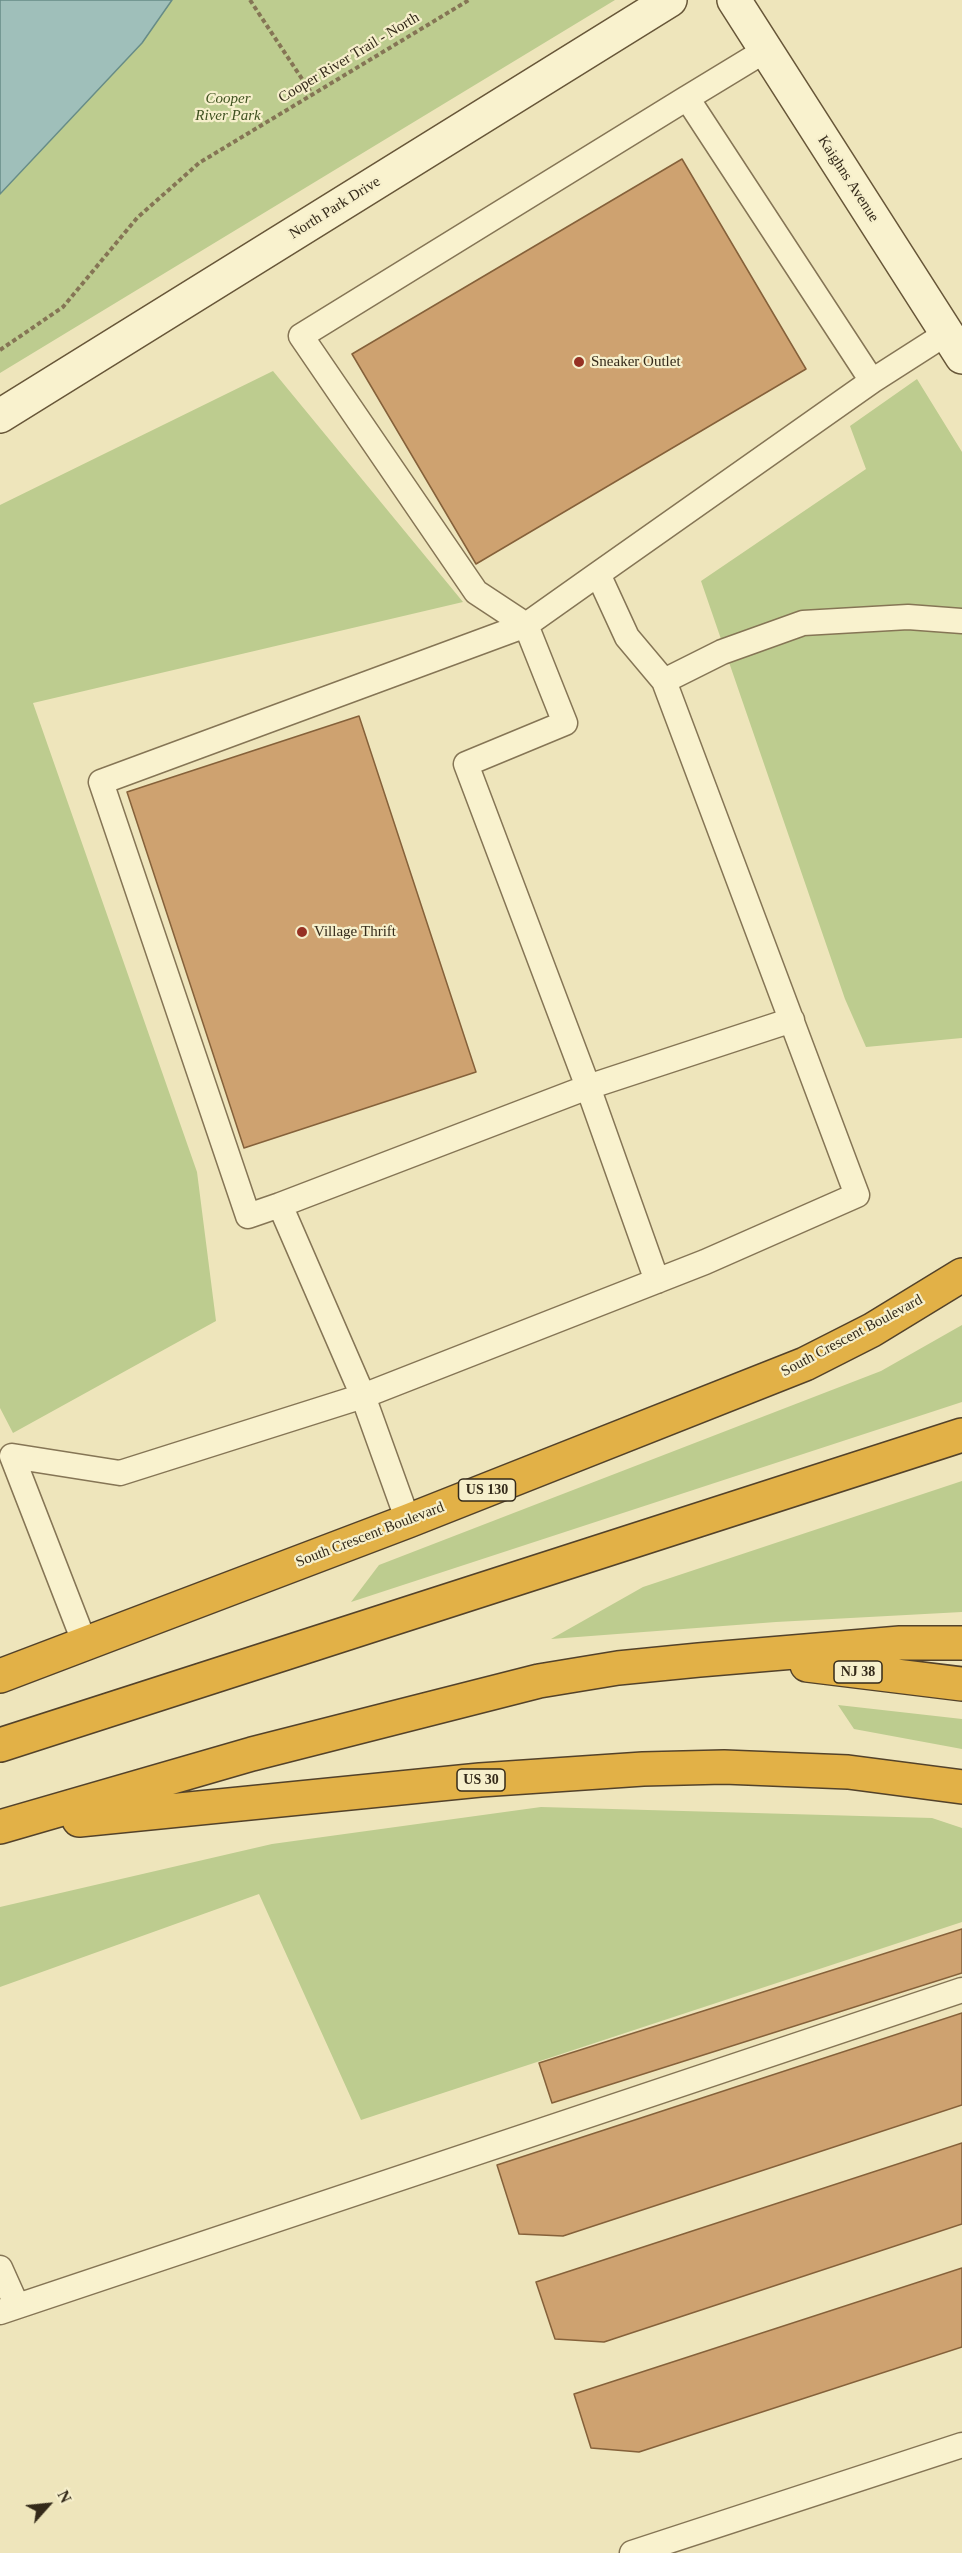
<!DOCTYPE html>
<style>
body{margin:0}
#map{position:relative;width:962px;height:2553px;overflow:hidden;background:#eee5bb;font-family:Georgia,serif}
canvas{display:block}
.north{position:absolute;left:18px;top:2475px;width:60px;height:60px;-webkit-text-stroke:4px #f6efcb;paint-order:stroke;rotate:63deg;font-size:16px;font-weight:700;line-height:24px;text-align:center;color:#342a1a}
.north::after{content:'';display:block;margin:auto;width:21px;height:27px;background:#342a1a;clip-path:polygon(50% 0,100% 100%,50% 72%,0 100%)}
</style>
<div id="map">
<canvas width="962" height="2553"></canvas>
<div class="north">N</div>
</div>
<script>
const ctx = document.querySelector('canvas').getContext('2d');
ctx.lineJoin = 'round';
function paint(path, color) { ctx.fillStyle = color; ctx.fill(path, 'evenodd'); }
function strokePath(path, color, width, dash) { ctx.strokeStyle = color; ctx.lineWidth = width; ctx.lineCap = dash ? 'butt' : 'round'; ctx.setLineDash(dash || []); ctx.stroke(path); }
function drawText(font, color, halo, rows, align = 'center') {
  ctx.font = font + ' Georgia,serif'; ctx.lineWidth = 4.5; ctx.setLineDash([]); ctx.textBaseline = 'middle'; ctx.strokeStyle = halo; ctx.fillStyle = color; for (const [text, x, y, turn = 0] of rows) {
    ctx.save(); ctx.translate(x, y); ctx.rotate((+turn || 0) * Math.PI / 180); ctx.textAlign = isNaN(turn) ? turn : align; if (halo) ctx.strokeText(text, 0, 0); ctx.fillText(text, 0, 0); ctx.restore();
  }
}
const green = new Path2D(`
 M 172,0 L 615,0 L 0,373 L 0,194 L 142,43 Z
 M 273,371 L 463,602 L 33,703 L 197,1172 L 216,1321 L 13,1433 L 0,1408 L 0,505 Z
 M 917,379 L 962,452 L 962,1038 L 866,1047 L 845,999 L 701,581 L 866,469 L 850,426 Z
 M 962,1325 L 962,1402 L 351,1602 L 379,1565 L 881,1371 Z
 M 962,1481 L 962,1612 L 776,1622 L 551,1639 L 643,1587 Z
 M 838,1705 L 962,1719 L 962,1749 L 854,1729 Z
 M 541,1807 L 932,1818 L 962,1828 L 962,1922 L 361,2120 L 259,1894 L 0,1987 L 0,1907 L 272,1844 Z`);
const water = new Path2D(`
 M 0,0 L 172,0 L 142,43 L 0,194 Z`);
const building = new Path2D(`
 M 682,159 L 806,369 L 476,564 L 352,354 Z
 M 359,716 L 476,1072 L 244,1148 L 127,792 Z
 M 962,1929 L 962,1973 L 552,2103 L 539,2063 Z
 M 962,2013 L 962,2105 L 563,2236 L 519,2234 L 497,2165 Z
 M 962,2143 L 962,2224 L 604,2342 L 555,2339 L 536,2282 Z
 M 962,2268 L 962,2347 L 639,2452 L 591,2448 L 574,2394 Z`);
const path = new Path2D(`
 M 250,0 L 312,94
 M 0,350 L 63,307 L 137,218 L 199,163 L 469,0`);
const lane = new Path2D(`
 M 687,98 L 766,50
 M 872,381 L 947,333
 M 598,574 L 526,625 L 476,592 L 301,336 L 687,98 L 872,381 L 598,574 L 627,637 L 664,681
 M 280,1205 L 248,1216 L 101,782 L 526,625 L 565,723 L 466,764 L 588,1087 L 657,1281
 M 408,1521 L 363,1396 L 705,1262 L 857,1195 L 664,681 L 722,652 L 803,623 L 908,617 L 962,621
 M 85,1644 L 12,1456 L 120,1473 L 363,1396 L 280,1205 L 588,1087 L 792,1020
 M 0,2268 L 17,2306
 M 0,2312 L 962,1990
 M 632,2553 L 962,2445`);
const secondary = new Path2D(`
 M 734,0 L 962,357
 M 0,416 L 670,0`);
const highway = new Path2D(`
 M 807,1665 L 962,1684
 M 0,1676 L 408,1521 L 805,1364 L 872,1330 L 962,1275
 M 0,1745 L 962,1435
 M 79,1820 L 480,1780 L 643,1769 L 724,1767 L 848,1772 L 962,1787
 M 0,1827 L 252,1754 L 539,1681 L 618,1668 L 699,1660 L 900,1643 L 962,1643`);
const markers = [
 [579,362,6,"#963124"],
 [302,932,6,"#963124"]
];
const shields = [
 [487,1490,57],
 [858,1672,48],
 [481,1780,48]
];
const shieldNames = [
 ["US 130",487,1490],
 ["NJ 38",858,1672],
 ["US 30",481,1780]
];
const streetNames = [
 ["Cooper River Trail - North",349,58,-31],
 ["Kaighns Avenue",848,179,57],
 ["North Park Drive",335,208,-32],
 ["South Crescent Boulevard",852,1336,-28],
 ["South Crescent Boulevard",370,1535,-21]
];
const parkNames = [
 ["Cooper",228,99],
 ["River Park",228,116]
];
const poiNames = [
 ["Sneaker Outlet",591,362],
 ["Village Thrift",314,932]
];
paint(green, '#bdcc8f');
paint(water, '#9fbfba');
strokePath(water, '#678c87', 1.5);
paint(building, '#cea270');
strokePath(building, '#85613a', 1.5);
strokePath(lane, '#857555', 27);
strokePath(secondary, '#675638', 36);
strokePath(highway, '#53422a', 36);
strokePath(path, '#857555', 4, [4.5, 3]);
strokePath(lane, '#f9f2ce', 24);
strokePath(secondary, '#f9f2ce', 33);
strokePath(highway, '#e2b147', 33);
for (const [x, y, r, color] of markers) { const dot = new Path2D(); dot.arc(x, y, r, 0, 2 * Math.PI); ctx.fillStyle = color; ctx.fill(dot); strokePath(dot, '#f6efcb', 2); }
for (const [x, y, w] of shields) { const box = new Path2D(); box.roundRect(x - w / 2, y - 11, w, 22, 4.5); ctx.fillStyle = '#f6efcb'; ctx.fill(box); strokePath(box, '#342a1a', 1.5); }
drawText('bold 14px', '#342a1a', null, shieldNames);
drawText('15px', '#342a1a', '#f6efcb', streetNames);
drawText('italic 15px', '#3f5120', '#f6efcb', parkNames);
drawText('15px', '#342a1a', '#f6efcb', poiNames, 'left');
</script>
